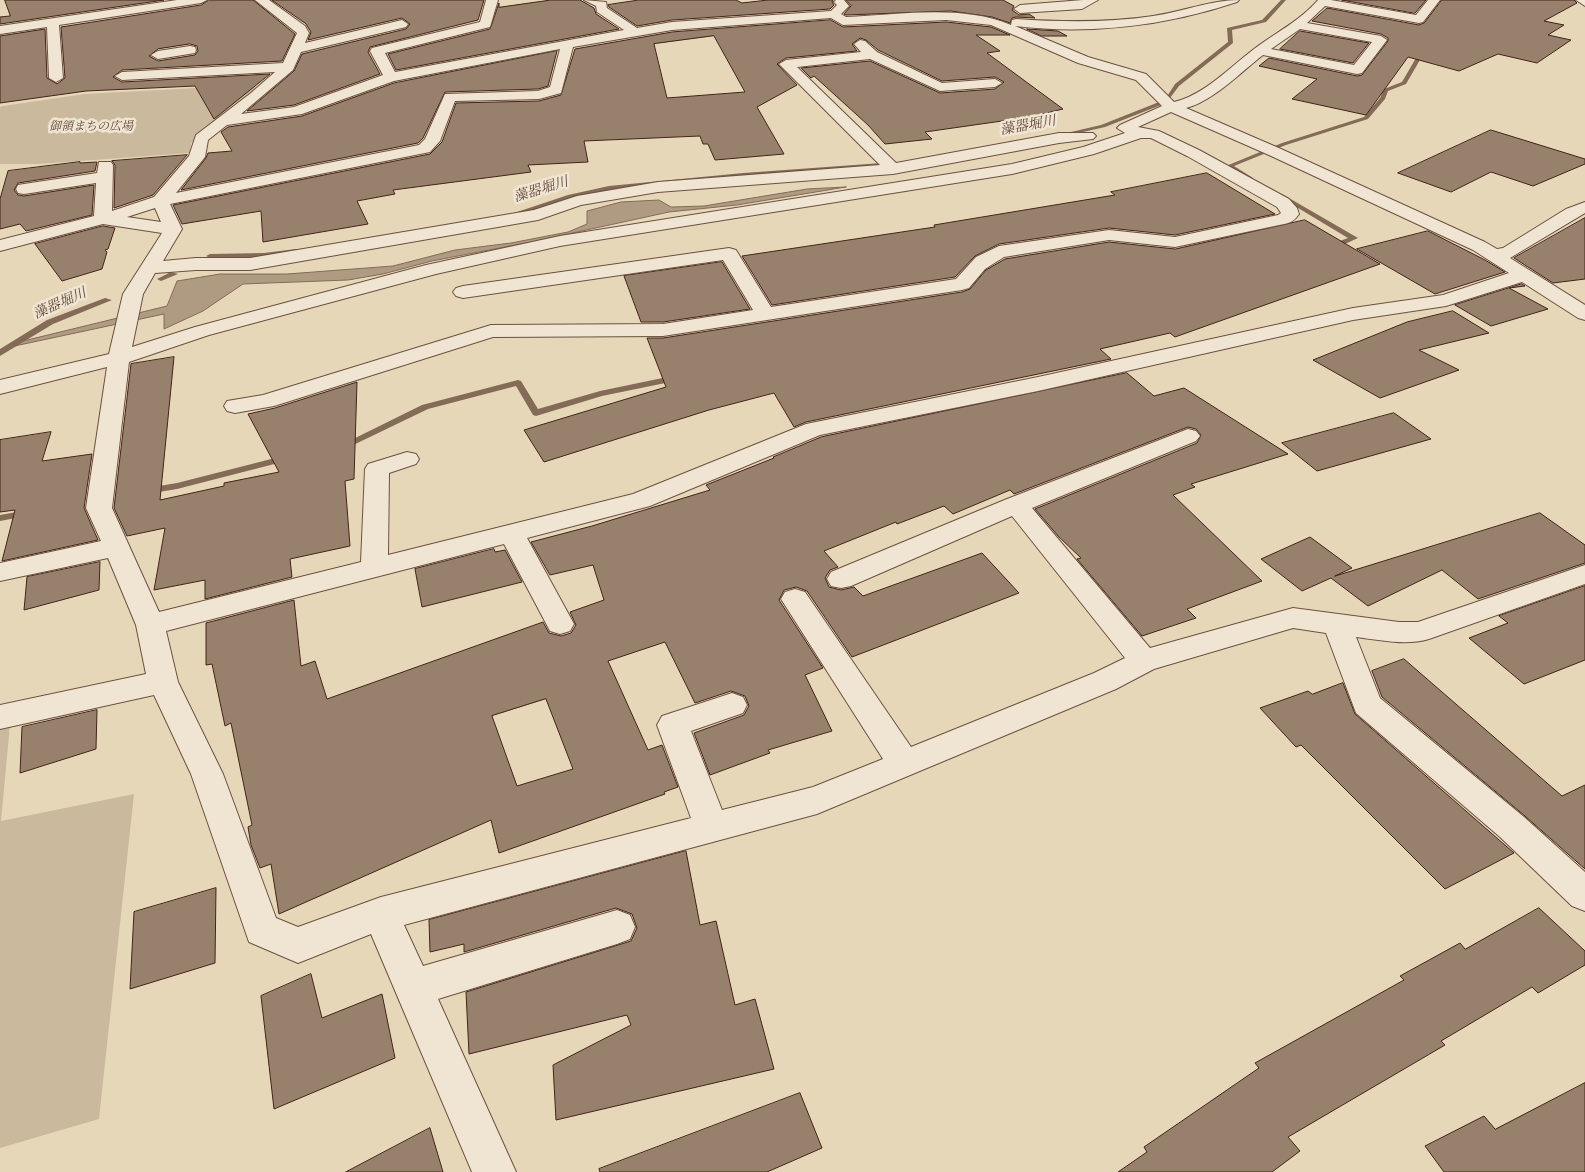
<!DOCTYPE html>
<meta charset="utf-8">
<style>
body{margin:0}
canvas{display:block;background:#e7d7b9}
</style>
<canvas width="1585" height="1172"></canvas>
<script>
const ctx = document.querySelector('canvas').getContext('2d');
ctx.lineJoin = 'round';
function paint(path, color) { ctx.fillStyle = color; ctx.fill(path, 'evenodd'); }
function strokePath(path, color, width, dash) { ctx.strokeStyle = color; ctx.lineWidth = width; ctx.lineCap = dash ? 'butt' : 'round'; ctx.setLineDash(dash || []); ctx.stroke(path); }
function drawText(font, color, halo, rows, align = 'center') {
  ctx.font = font + ' "IM FELL French Canon","Noto Serif JP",serif'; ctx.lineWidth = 5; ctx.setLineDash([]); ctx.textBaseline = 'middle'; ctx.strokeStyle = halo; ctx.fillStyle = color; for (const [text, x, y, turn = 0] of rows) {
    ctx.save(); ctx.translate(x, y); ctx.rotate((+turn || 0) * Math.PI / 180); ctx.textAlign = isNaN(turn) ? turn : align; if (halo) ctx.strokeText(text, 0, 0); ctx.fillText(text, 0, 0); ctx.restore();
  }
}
const green = new Path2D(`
 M 233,86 L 258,87 L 196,137 L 191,144 L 190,153 L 38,164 L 0,164 L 0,107 L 3,106 L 85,94 Z
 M 10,725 L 1,821 L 134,794 L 99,1119 L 0,1148 L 0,727 Z`);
const water = new Path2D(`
 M 846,187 L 737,205 L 669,212 L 536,241 L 432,261 L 383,274 L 348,280 L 243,284 L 203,311 L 164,329 L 164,314 L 10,347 L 19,342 L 167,306 L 177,281 L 220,274 L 287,274 L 393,266 L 455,250 L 511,243 L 568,232 L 587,224 L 587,211 L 621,202 L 659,200 L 671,207 L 704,206 L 807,189 Z`);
const stream = new Path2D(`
 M 1281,0 L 1286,0 L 1266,22 L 1232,30 L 1233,43 L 1179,86 L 1170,98 L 1166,98 L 1175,84 L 1228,42 L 1227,28 L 1262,20 Z
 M 1428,48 L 1431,50 L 1424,53 L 1406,84 L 1388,91 L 1385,99 L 1368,119 L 1286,145 L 1234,166 L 1253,178 L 1253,180 L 1249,180 L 1226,166 L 1282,143 L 1364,117 L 1380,98 L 1384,89 L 1402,82 L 1420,51 Z
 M 1159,102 L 1162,104 L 1161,105 L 1105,127 L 1061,137 L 1058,135 L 1101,125 Z
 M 882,163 L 884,164 L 884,166 L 743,177 L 609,190 L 572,198 L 531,213 L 518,215 L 514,213 L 568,195 L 609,186 L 743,173 Z
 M 1278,194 L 1282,194 L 1358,238 L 1332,250 L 1326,250 L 1326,246 L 1348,238 L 1278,196 Z
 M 296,249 L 299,249 L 299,253 L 264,257 L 210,258 L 206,256 L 210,254 L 264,253 Z
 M 171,272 L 178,274 L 161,281 L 157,279 Z
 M 105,298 L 112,300 L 53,324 L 0,356 L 0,349 L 47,320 Z
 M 677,375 L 681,378 L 680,380 L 602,396 L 536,416 L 533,415 L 516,386 L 428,409 L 345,449 L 339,449 L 337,447 L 422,405 L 518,380 L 521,381 L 538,409 L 600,391 Z
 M 287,455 L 290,456 L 292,458 L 290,460 L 177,489 L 147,494 L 142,491 L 147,488 L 177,483 Z
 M 28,510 L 32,511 L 33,513 L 32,515 L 0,521 L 0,515 Z`);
const building = new Path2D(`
 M 5,0 L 164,0 L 0,24 L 0,17 L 10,16 Z
 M 209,0 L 253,0 L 295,34 L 282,61 L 122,70 L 113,77 L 122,82 L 270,74 L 214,119 L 195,86 L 86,91 L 0,103 L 0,36 L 45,29 L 47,78 L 57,84 L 65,78 L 61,27 L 201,5 ZM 190,44 L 197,46 L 198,51 L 195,55 L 158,61 L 149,56 L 158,49 Z
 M 272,0 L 484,0 L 478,20 L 370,47 L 368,52 L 380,74 L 294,105 L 247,111 L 294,71 L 302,54 L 406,29 L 410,24 L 402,18 L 308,40 L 311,32 L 306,24 Z
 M 551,0 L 580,0 L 594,8 L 596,14 L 619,29 L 396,70 L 388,54 L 490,29 L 499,3 L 499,7 Z
 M 639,0 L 736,0 L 742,3 L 768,0 L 833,0 L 832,2 L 834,5 L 830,9 L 672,20 L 637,26 L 609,7 L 608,5 Z
 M 846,0 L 1003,0 L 1014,6 L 1012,10 L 1019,15 L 1029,14 L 1035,18 L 1016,17 L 1012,18 L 1010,23 L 992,17 L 951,11 L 846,15 L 844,14 L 851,6 Z
 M 1342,0 L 1426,0 L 1415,13 Z
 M 1442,0 L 1574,0 L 1577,3 L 1544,21 L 1564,25 L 1548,35 L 1571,40 L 1537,63 L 1498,54 L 1459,71 L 1408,57 L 1366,115 L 1292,99 L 1317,79 L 1259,66 L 1269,58 L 1357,76 L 1362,75 L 1388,41 L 1388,38 L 1381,34 L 1312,21 L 1327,8 L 1419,25 L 1424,23 Z
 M 831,20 L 843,27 L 946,22 L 991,27 L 1010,35 L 976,35 L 1000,51 L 987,53 L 1063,109 L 1030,117 L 925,132 L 932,139 L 885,144 L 868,125 L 814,76 L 811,78 L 801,68 L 870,61 L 940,93 L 995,89 L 1004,82 L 995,77 L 942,81 L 878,50 L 866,40 L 860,38 L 852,44 L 857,51 L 786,58 L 777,64 L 797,85 L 757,107 L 784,154 L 715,160 L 708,144 L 703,144 L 700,136 L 584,141 L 588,162 L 528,165 L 531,172 L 393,190 L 395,194 L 357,201 L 368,224 L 263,242 L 261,211 L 182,224 L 173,205 L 430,154 L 442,142 L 456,103 L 539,101 L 561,95 L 575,49 L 672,32 ZM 714,36 L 745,92 L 667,98 L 654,44 Z
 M 1027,29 L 1058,31 L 1067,36 L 1042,36 Z
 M 1300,31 L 1369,43 L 1353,63 L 1280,49 Z
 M 557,51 L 548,86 L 538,89 L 445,92 L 423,138 L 418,143 L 181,190 L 206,158 L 208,153 L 232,151 L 221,132 L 228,127 L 302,116 L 394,83 Z
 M 1491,130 L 1585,159 L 1585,164 L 1533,186 L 1491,172 L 1451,192 L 1398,173 Z
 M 187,155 L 153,195 L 114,208 L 115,165 L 112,161 Z
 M 80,162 L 80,163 L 97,162 L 95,171 L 18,183 L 14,190 L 18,195 L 24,196 L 94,185 L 92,215 L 26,231 L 20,224 L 0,229 L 0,199 L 8,171 Z
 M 1207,173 L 1275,214 L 1175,235 L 1109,228 L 999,244 L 975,256 L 955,277 L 772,305 L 742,256 L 935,227 L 934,225 L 1115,195 L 1111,192 Z
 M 1585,218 L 1585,279 L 1553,283 L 1514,258 Z
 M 1305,220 L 1380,264 L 1175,337 L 1170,333 L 1100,349 L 1111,359 L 806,422 L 794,427 L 774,393 L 709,410 L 544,462 L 524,430 L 666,387 L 647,338 L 663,338 L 962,292 L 970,289 L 986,270 L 1005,259 L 1109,242 L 1175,249 Z
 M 103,226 L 115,228 L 108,249 L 105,250 L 107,252 L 102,269 L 62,281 L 35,244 Z
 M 1428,231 L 1485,260 L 1505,272 L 1435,294 L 1357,249 Z
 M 722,262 L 750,309 L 663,322 L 641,322 L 624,276 Z
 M 1522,284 L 1525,286 L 1509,288 L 1548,309 L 1491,326 L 1455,305 Z
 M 1453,311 L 1489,333 L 1419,350 L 1459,370 L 1380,398 L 1313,360 L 1407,322 Z
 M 174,357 L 160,500 L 224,486 L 224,483 L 279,472 L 248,414 L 275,408 L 357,382 L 354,479 L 345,481 L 350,546 L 290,559 L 292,577 L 205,599 L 205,580 L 154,590 L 165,528 L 127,536 L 114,508 L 131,364 Z
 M 1127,373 L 1154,396 L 1184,388 L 1288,454 L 1191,484 L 1195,487 L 1173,495 L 1262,581 L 1187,609 L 1196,618 L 1142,636 L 1077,559 L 1081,558 L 1059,537 L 1035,509 L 1197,443 L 1201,435 L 1196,429 L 1188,427 L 1014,494 L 1010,490 L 953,514 L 944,506 L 897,524 L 896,522 L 824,551 L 838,567 L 830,570 L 825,578 L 829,587 L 841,590 L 854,587 L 863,596 L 982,553 L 1019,593 L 852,657 L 807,591 L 796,587 L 784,590 L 779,600 L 823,668 L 805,675 L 832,731 L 768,750 L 770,753 L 710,775 L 694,733 L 744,715 L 749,706 L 745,696 L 731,691 L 695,703 L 665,642 L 608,661 L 648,750 L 662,745 L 678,787 L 664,792 L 665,794 L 499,853 L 491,820 L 279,914 L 271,864 L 260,868 L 251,845 L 248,827 L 252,825 L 231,723 L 225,726 L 212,664 L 206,665 L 206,623 L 294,600 L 301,666 L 315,661 L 327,699 L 543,622 L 549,633 L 561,636 L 571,633 L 576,625 L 570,612 L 604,600 L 593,565 L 550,575 L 531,542 L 592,526 L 710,490 L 706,485 L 774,458 L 773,457 L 821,437 ZM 546,699 L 573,769 L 517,786 L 492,716 Z
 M 1394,413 L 1431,439 L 1317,471 L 1282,443 Z
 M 51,432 L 42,461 L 92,454 L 84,508 L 98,540 L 2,561 L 15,510 L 0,512 L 0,440 Z
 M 1540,513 L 1585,545 L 1585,563 L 1478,599 L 1442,570 L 1368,606 L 1331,578 L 1302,591 L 1261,559 L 1310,537 L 1352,568 L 1335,576 Z
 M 494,549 L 495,552 L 505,550 L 522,582 L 422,607 L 415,569 Z
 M 100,562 L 99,590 L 24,610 L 27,577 Z
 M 1585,586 L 1585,660 L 1524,684 L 1469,638 L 1508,623 L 1499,616 Z
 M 1404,659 L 1562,796 L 1585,785 L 1585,869 L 1525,816 L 1382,697 L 1372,671 Z
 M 1343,683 L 1355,714 L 1514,853 L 1445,889 L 1301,745 L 1296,747 L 1260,708 L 1308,691 L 1312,694 Z
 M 97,710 L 96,749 L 20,773 L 22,727 Z
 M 686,851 L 700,925 L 716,921 L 735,1005 L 755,999 L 774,1069 L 556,1120 L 553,1065 L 631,1025 L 627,1015 L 469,1054 L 466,992 L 631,941 L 637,928 L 632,914 L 616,908 L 464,952 L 464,944 L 430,952 L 429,920 Z
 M 216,888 L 215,963 L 130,989 L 134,912 Z
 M 1539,908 L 1585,951 L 1585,965 L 1538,993 L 1532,987 L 1441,1041 L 1445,1045 L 1288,1137 L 1300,1151 L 1272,1172 L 1118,1172 L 1147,1152 L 1144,1147 L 1259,1068 L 1255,1063 L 1404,980 L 1400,976 L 1460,943 L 1465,949 Z
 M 311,974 L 322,1018 L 382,994 L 395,1058 L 274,1109 L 261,996 Z
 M 1585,1083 L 1585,1172 L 1444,1172 L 1425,1146 L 1484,1116 L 1495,1129 Z
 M 800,1093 L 822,1148 L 767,1172 L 600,1172 L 599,1169 Z
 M 430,1128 L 443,1172 L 346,1172 Z`);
const minor = new Path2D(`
 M 177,0 L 207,0 L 201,3 L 59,25 L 63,78 L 56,82 L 49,78 L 47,27 L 0,34 L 0,26 Z
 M 255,0 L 269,0 L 305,26 L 309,33 L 305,43 L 402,20 L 408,24 L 406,27 L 301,52 L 293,70 L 241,114 L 294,107 L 383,75 L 370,51 L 372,48 L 480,22 L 486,0 L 498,0 L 490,27 L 385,53 L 395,72 L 624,30 L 597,12 L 596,6 L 584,0 L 606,2 L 607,8 L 637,28 L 672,22 L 831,11 L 837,5 L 834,2 L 836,0 L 844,0 L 849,6 L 841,14 L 846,17 C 899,15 961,4 1011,25 L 1012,20 L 1016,19 C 1062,22 1108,23 1153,16 C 1182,12 1210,0 1239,0 L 1237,2 C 1166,26 1089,35 1015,26 L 1088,57 L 1146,74 L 1174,102 C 1204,95 1229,68 1254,49 C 1275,33 1300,21 1318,0 L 1331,0 L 1416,15 L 1428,0 L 1440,0 L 1423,22 L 1419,23 L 1325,6 L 1307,23 L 1381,36 L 1387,40 L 1362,73 L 1357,74 L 1263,55 C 1241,72 1212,102 1186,108 L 1281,149 L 1485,242 L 1497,249 L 1503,248 L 1566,209 L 1585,202 L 1585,213 L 1510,258 L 1585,305 L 1585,320 L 1578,318 L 1522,282 L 1446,306 L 1353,320 L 1038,391 L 820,435 L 650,506 L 527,538 L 574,624 L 570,631 L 560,634 L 550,631 L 504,544 L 166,631 L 178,682 L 223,774 L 276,918 L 298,927 L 381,897 L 691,818 L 657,725 L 662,716 L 732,693 L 743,697 L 747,705 L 743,713 L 691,731 L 722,810 L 813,787 L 883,759 L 781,599 L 785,592 L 795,589 L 805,592 L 911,747 L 1094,673 L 1125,658 L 1012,516 L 851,586 L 841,588 L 831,586 L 827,579 L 831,572 L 1007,499 L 1188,429 L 1196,431 L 1200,436 L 1196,441 L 1032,508 L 1150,648 L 1293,608 L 1399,622 L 1418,622 L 1585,565 L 1585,584 L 1429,639 C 1406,646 1380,640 1356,637 L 1380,698 L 1524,817 L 1585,872 L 1585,911 L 1572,906 L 1500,837 L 1356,713 L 1326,633 L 1293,628 L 1154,669 L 1116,689 L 817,814 L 404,925 L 423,966 L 617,910 L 630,915 L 635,927 L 630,939 L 617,944 L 438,999 L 516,1172 L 472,1172 L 371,934 L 298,963 L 249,942 L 191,774 L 154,695 L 0,729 L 0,705 L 146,674 L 136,625 L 108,558 L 0,581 L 0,563 L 101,541 L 86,508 L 107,367 L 0,394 L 0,380 L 109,354 L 123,294 L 162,233 L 103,224 L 0,251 L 0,240 L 94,216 L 96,183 L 24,194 L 18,193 L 16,189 L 18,185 L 24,184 L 97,173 L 99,162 L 111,162 L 113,165 L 112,211 L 154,197 L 189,156 L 196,135 L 251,93 L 275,72 L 122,80 L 115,76 L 122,72 L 283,63 L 297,33 ZM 831,18 L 843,25 L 946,20 L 991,25 L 1078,63 L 1136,80 L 1162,106 L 1120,125 L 1117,128 L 1125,133 L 1083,147 L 1012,164 L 560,236 L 426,265 L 195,327 L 132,347 L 143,294 L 155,273 L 196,270 L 250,270 L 538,220 L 581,205 L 658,192 L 893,174 L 1059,143 L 1093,139 L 1096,136 L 1093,133 L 1059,133 L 896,163 L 797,67 L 870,59 L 940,91 L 995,87 L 1002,83 L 995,79 L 942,83 L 877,52 L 865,41 L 860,40 L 854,44 L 861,52 L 786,60 L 779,64 L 880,165 L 658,182 L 577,196 L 534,210 L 250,258 L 196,258 L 163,261 L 182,229 L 170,204 L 430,152 L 440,141 L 455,101 L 539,99 L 561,93 L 573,47 L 672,30 ZM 1300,29 L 1372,42 L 1354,65 L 1271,49 ZM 560,49 L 550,87 L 538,91 L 445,94 L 425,139 L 419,145 L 176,193 L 205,157 L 208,140 L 227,125 L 302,114 L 394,81 ZM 1171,112 L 1269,155 L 1473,250 L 1509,273 L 1443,295 L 1353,308 L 1038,377 L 806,424 L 633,494 L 388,555 L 389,473 L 416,464 L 419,459 L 416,454 L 407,452 L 368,464 L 365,469 L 361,562 L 159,612 L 112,508 L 129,362 L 209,335 L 436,274 L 560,246 L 1012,174 L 1094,154 L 1141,138 L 1151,138 L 1187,156 L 1277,207 L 1281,213 L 1278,215 L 1175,237 L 1109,230 L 999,246 L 976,257 L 956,279 L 771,307 L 736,250 L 729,248 L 463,286 L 456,288 L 453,292 L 456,296 L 463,298 L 723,260 L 753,310 L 663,324 L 491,325 L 263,395 L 227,401 L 224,406 L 227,411 L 235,413 L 274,406 L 493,337 L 663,336 L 962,290 L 969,288 L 985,269 L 1004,257 L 1109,240 L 1175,247 L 1284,224 C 1291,223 1295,220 1299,214 L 1297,208 L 1289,199 L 1199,150 L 1159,131 L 1138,127 ZM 155,208 L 161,222 L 127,217 Z
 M 1083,0 L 1098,0 L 1082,9 L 1020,13 L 1014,9 L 1020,5 Z
 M 1576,0 L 1585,0 L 1585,6 Z
 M 190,46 L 195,47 L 196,50 L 195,53 L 158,59 L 151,55 L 158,51 Z`);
const farParknames = [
 ["御領まちの広場",91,127]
];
const farWaternames = [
 ["藻器堀川",1028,126,-10],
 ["藻器堀川",541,190,-17],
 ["藻器堀川",60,304,-24]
];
paint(green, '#cbb99e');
paint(water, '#af9a82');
strokePath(water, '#846b58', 1);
paint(stream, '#846b58');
paint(building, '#98816c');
strokePath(building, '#432418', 1);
strokePath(minor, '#6c5140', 2);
paint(minor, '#efe5d2');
drawText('italic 12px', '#65493a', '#efe5d2', farParknames);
drawText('italic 14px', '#634738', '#efe5d2', farWaternames);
</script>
